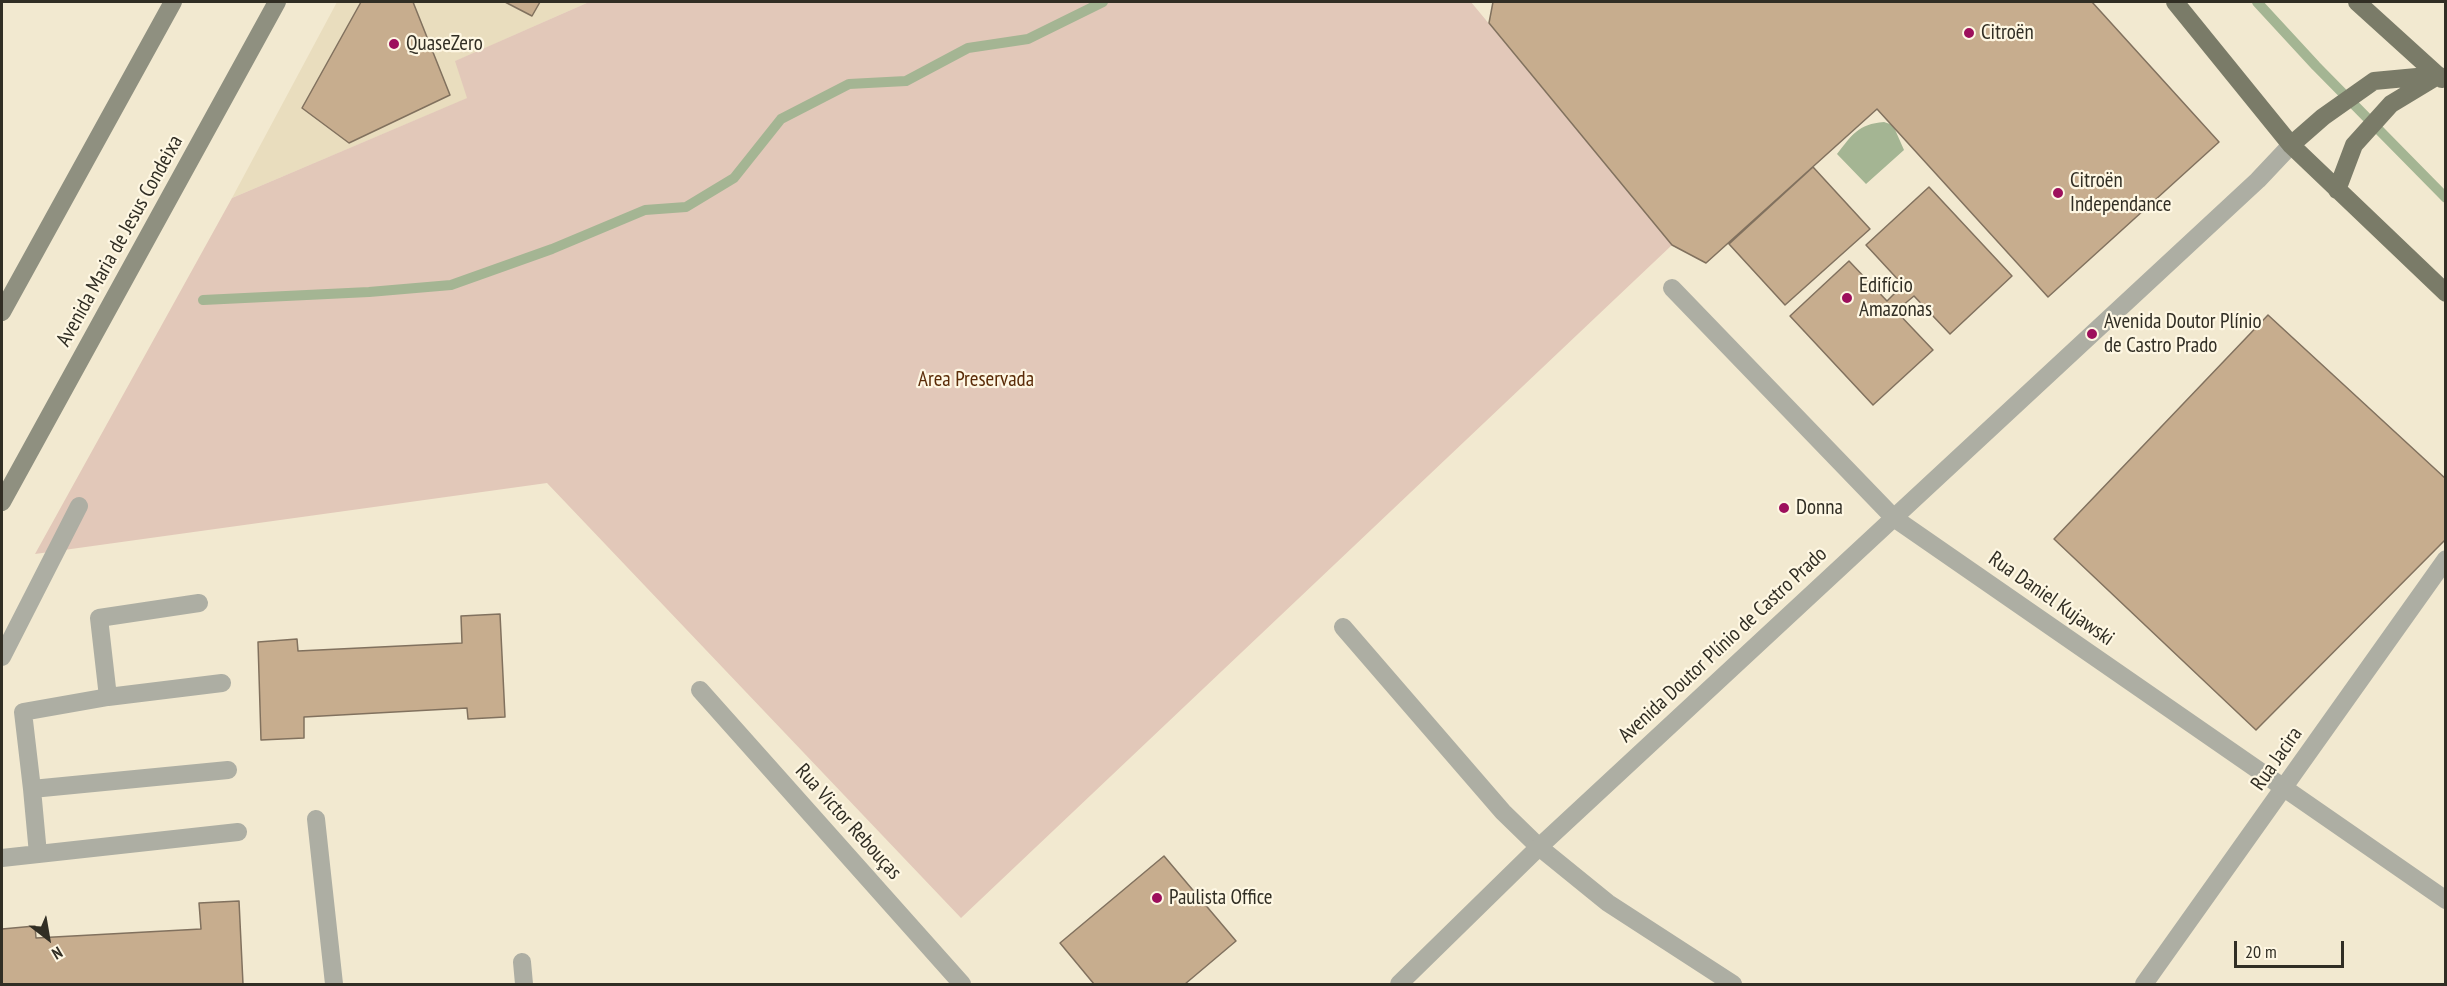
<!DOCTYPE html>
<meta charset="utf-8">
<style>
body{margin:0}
#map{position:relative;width:2447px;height:986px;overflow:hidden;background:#f2e9d0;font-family:"PT Sans Narrow",sans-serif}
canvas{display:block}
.frame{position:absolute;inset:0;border:3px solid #312e24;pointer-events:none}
.north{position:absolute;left:18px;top:908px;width:60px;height:60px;-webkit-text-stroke:4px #fef7e3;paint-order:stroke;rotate:149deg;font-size:16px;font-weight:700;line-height:24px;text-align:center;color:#312e24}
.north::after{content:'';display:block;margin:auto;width:21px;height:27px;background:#312e24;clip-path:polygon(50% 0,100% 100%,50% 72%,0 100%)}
.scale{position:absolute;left:2234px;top:941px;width:110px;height:27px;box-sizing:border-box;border:3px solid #312e24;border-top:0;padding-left:8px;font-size:18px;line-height:21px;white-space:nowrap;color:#312e24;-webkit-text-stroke:4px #fef7e3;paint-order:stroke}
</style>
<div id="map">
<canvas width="2447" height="986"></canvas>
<div class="frame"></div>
<div class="north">N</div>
<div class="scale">20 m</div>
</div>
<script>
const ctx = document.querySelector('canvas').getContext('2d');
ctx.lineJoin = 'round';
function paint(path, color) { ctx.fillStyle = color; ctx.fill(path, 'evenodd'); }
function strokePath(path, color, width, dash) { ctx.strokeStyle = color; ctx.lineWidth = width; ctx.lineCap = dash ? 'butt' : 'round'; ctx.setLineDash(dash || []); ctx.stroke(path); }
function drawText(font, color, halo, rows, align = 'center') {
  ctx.font = font + ' "PT Sans Narrow",sans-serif'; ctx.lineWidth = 4.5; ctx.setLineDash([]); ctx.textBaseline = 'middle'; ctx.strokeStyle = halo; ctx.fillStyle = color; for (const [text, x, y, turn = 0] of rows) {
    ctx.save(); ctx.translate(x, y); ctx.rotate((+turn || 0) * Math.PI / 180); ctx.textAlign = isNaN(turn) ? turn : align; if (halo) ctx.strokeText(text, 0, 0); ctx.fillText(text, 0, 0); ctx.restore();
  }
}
const built = new Path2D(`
 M 337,2 L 589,2 L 456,61 L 468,98 L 232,198 Z`);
const green = new Path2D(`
 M 589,2 L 1471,2 L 1672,245 L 961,918 L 547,483 L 35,554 L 232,198 L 467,98 L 455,61 Z`);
const water = new Path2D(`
 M 1884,122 L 1893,125 L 1904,150 L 1866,184 L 1837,154 C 1852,135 1858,124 1884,122 Z`);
const stream = new Path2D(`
 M 2257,2 L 2316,66 L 2446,198
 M 203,300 L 369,292 L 451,285 L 552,249 L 645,210 L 686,207 L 734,178 L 781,119 L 849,84 L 906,81 L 968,48 L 1028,39 L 1103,2`);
const building = new Path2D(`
 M 361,2 L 413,2 L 450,95 L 349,143 L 302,108 Z
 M 505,2 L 540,2 L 532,16 Z
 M 1493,2 L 2092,2 L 2219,142 L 2048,297 L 1877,109 L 1706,263 L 1672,245 L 1489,23 Z
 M 1813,167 L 1870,229 L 1785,305 L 1729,244 Z
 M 1929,187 L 2012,276 L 1950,334 L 1914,296 L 1896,311 L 1933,350 L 1873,405 L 1790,316 L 1849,261 L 1887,301 L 1903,285 L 1866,245 Z
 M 2268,315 L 2446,479 L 2446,539 L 2256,730 L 2054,539 Z
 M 500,614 L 505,717 L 468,719 L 467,708 L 304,717 L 304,738 L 261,740 L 258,642 L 297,639 L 298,651 L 462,643 L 461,616 Z
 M 1164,856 L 1236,941 L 1185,984 L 1094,984 L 1060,943 Z
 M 239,901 L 243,984 L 2,984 L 2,929 L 35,926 L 36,938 L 201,929 L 199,903 Z`);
const service = new Path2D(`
 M 2,657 L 79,506
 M 222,683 L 108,697 L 23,712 L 32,789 L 228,770
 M 108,697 L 99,618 L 199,603
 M 32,789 L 38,854
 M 316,819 L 334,984
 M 2,858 L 238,832
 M 522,962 L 524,984`);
const minor = new Path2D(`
 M 1672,288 L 1894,518 L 2446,900
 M 1343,627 L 1503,812 L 1539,847 L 1608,903 L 1733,984
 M 700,690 L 962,984
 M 2144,984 L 2446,559`);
const tertiary = new Path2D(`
 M 1399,984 L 1539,847 L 2258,180 L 2291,145`);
const secondary = new Path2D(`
 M 2,312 L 173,2
 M 2,502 L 277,2`);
const primary = new Path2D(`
 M 2175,2 L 2291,145 L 2446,293
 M 2357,2 L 2442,79
 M 2291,145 L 2323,117 L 2374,81 L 2438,75
 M 2337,190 L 2354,145 L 2391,104 L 2434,78`);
const markers = [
 [1969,33,6,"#9d0f5c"],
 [394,44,6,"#9d0f5c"],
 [2058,193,6,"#9d0f5c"],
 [1847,298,6,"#9d0f5c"],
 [2092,334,6,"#9d0f5c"],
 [1784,508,6,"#9d0f5c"],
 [1157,898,6,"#9d0f5c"]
];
const poiNames = [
 ["Citroën",1981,33],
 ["QuaseZero",406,44],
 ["Citroën",2070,181],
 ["Independance",2070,205],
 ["Edifício",1859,286],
 ["Amazonas",1859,310],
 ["Avenida Doutor Plínio",2104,322],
 ["de Castro Prado",2104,346],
 ["Donna",1796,508],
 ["Paulista Office",1169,898]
];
const streetNames = [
 ["Avenida Maria de Jesus Condeixa",120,241,-61],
 ["Rua Daniel Kujawski",2051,599,35],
 ["Avenida Doutor Plínio de Castro Prado",1723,645,-43],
 ["Rua Jacira",2277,759,-55],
 ["Rua Victor Rebouças",848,822,48]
];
const parkNames = [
 ["Area Preservada",976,380]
];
paint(built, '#e9ddbe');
paint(green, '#e2c8b9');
paint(water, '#a4b593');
strokePath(stream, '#a4b593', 10);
paint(building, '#c7ad8e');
strokePath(building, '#81715e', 1.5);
strokePath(service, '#adaea3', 18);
strokePath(minor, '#adaea3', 18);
strokePath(tertiary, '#adaea3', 18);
strokePath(secondary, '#8f9080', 18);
strokePath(primary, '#7a7b68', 18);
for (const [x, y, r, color] of markers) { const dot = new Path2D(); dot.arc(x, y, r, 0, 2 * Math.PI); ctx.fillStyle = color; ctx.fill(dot); strokePath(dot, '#fef7e3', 2); }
drawText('21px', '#312e24', '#fef7e3', poiNames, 'left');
drawText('21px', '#312e24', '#fef7e3', streetNames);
drawText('21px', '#5a2b07', '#fef7e3', parkNames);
</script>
